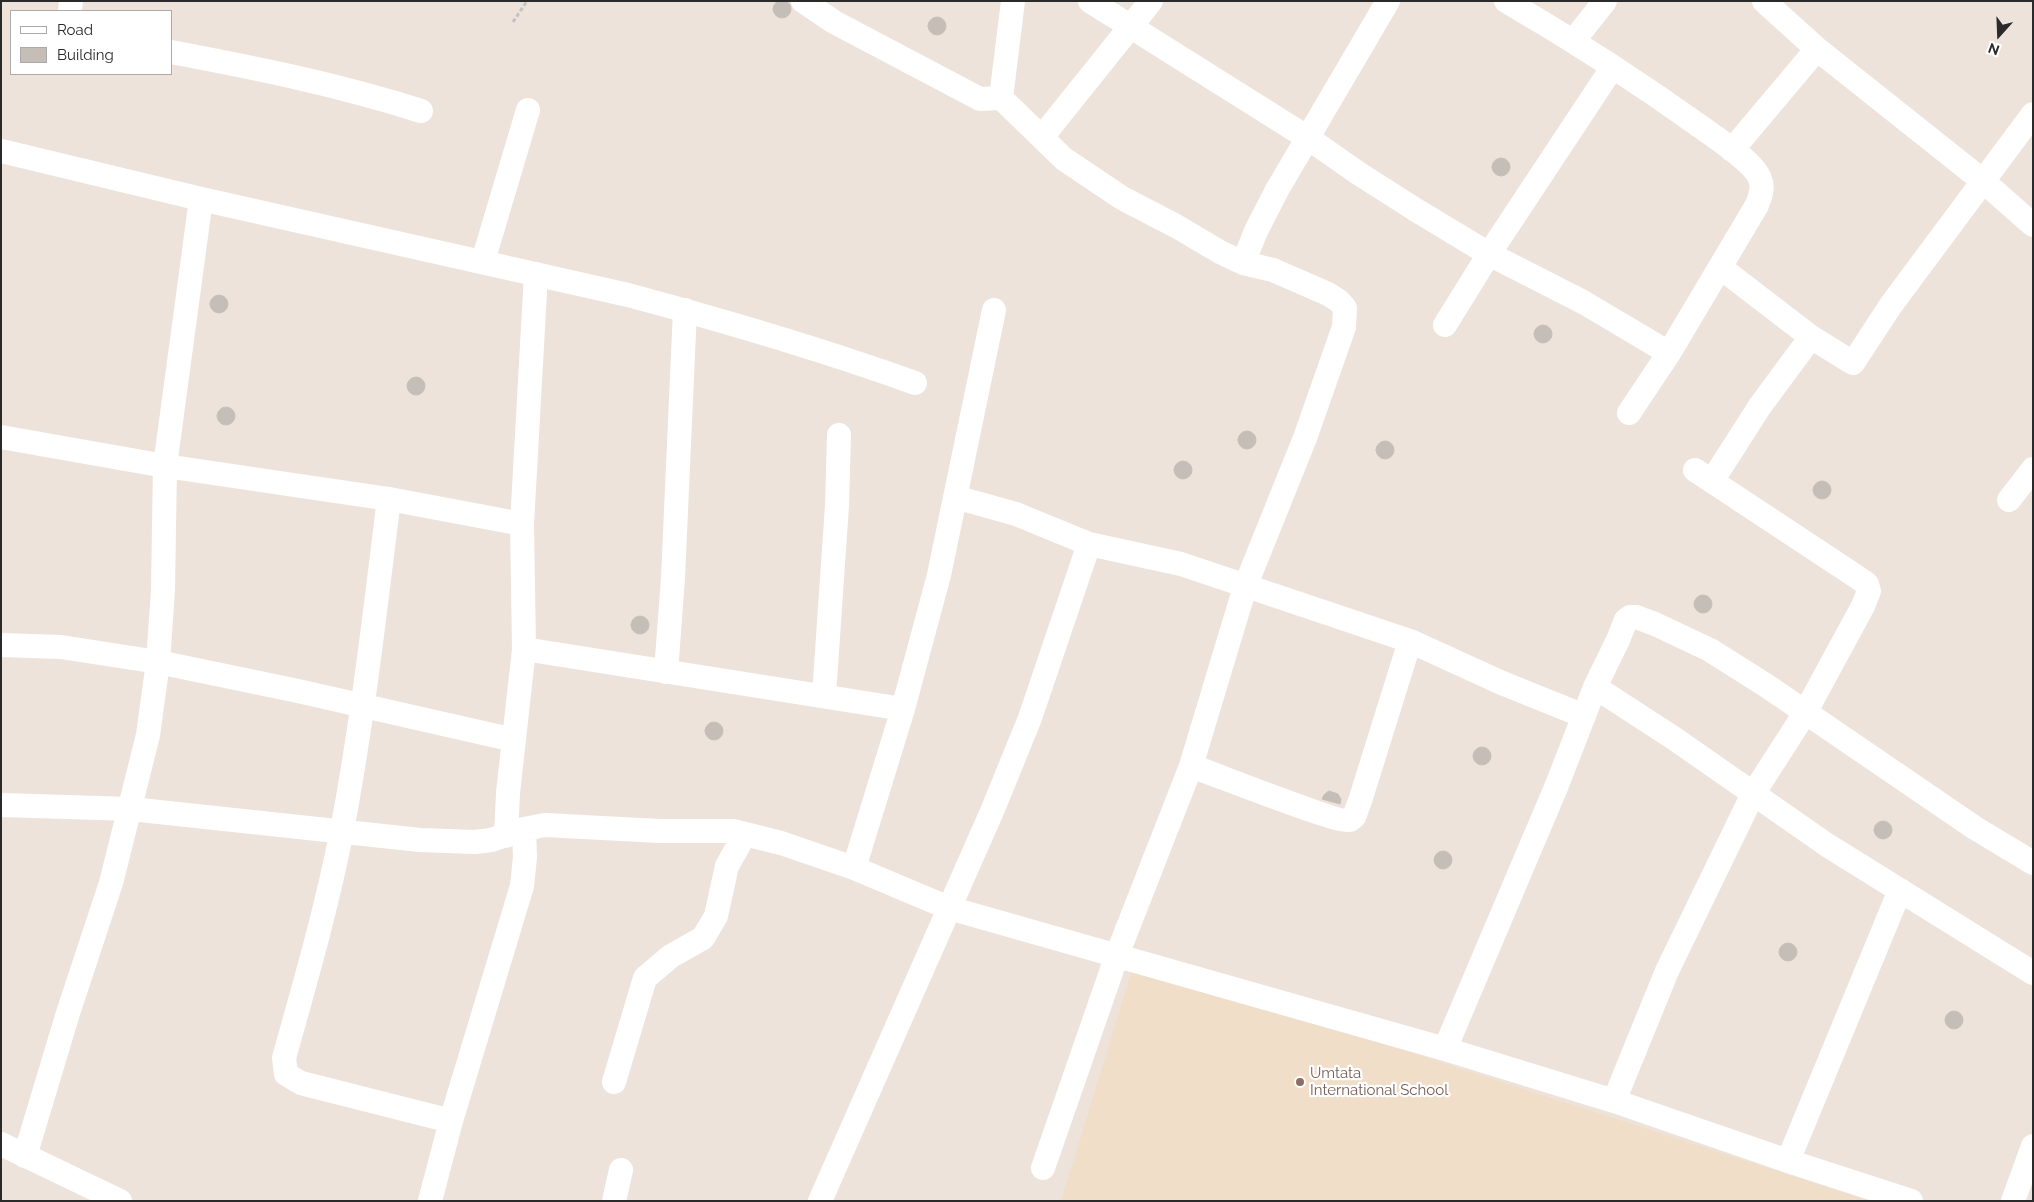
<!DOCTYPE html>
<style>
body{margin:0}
#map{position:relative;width:2034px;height:1202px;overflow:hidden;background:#ede3db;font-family:Raleway,sans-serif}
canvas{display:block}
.frame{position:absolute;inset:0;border:2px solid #2a2a2a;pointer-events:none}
.legend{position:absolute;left:10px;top:10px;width:162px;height:65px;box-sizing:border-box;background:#fff;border:1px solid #aaa;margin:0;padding:6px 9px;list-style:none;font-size:15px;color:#2a2a2a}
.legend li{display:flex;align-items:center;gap:10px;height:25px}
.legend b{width:25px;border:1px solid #aaa}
.north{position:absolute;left:1974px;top:10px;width:50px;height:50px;-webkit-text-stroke:4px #fff;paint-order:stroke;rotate:200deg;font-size:14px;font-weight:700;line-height:20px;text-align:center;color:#2a2a2a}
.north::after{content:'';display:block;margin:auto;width:18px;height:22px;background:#2a2a2a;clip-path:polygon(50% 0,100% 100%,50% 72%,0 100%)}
</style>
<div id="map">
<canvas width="2034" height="1202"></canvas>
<div class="frame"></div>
<ul class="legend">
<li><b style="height:6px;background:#fff"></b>Road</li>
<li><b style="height:14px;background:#c5beb7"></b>Building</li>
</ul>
<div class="north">N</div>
</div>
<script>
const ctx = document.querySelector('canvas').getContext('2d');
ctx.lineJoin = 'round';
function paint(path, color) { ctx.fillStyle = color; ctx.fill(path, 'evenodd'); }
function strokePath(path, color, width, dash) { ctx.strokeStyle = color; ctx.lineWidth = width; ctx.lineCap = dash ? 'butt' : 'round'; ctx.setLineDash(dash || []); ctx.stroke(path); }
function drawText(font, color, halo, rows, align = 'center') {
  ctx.font = font + ' Raleway,sans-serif'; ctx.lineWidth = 4.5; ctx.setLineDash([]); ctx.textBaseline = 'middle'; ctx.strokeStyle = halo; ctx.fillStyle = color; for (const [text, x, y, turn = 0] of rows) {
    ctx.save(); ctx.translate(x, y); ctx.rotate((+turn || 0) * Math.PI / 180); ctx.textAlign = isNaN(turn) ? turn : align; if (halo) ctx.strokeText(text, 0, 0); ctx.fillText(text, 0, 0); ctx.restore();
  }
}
const education = new Path2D(`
 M 1134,963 L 1870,1201 L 1061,1201 Z`);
const building = new Path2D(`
 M773 9a9 9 0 1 1 18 0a9 9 0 1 1-18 0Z
 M928 26a9 9 0 1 1 18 0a9 9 0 1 1-18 0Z
 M1492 167a9 9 0 1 1 18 0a9 9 0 1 1-18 0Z
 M210 304a9 9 0 1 1 18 0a9 9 0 1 1-18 0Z
 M1534 334a9 9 0 1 1 18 0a9 9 0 1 1-18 0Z
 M407 386a9 9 0 1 1 18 0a9 9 0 1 1-18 0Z
 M217 416a9 9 0 1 1 18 0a9 9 0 1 1-18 0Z
 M1238 440a9 9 0 1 1 18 0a9 9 0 1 1-18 0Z
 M1376 450a9 9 0 1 1 18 0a9 9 0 1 1-18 0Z
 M1174 470a9 9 0 1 1 18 0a9 9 0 1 1-18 0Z
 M1813 490a9 9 0 1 1 18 0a9 9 0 1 1-18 0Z
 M1694 604a9 9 0 1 1 18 0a9 9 0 1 1-18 0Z
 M631 625a9 9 0 1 1 18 0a9 9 0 1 1-18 0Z
 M705 731a9 9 0 1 1 18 0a9 9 0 1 1-18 0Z
 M1473 756a9 9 0 1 1 18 0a9 9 0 1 1-18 0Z
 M 1329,791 L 1338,794 L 1341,799 L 1340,804 L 1322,799 L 1324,795 Z
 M1874 830a9 9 0 1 1 18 0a9 9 0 1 1-18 0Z
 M1434 860a9 9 0 1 1 18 0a9 9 0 1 1-18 0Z
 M1779 952a9 9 0 1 1 18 0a9 9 0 1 1-18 0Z
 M1945 1020a9 9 0 1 1 18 0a9 9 0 1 1-18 0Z`);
const path = new Path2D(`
 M 513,22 L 527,1`);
const minor = new Path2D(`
 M 803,1 L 834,22 L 980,99 L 1001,98 L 1064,159 L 1122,198 L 1176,226 L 1220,252 L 1243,263 L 1273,270 L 1328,294 L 1339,301 L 1345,308 L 1344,327 L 1305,438 L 1245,587 L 1191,766 L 1117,955 L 1043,1168
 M 1090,1 L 1308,138 L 1358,173 L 1416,210 L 1489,254 L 1583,302 L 1669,353
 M 1506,1 C 1573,40 1638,82 1701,127 C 1716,138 1754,162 1760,179 C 1764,188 1760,197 1757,205 L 1669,353 L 1629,413
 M 1764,1 L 1817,49 L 1983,181 L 2033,225
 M 70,11 L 71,1
 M 1574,40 L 1605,1
 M 171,52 C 256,68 340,85 421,111
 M 1001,98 L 1013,1
 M 1042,137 L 1151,1
 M 1732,150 L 1817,49
 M 1,151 L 201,199 L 628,295 C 725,321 821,349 915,383
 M 483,261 L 528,110
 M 1243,263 L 1256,231 L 1277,190 L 1388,1
 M 1721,268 L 1811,337 L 1853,363 L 1891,305 L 2033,114
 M 1445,325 L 1489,254 L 1612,68
 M 1,437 L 165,466 L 389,499 L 522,524
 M 1712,481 L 1760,406 L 1811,337
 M 955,497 L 1016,514 L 1089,544 L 1181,564 L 1410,641 L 1502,683 L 1584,716
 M 389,499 C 375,610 363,720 342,830 C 327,907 305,983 284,1058 L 286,1074 L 301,1083 L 451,1121
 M 2009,500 L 2033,469
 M 1,645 L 61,647 L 158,662 L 298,691 L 514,740
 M 524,649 L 903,709
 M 666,672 L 673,578 L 685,310
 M 1595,687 L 1675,739 L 1827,845 L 2033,973
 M 824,695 L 837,506 L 839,435
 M 1191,766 C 1212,773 1339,824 1350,820 L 1354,817 L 1360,801 L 1410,641
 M 1,805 L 131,809 L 420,840 L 475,842 L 491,840 L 524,829 L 545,825 L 660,831 L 733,831 L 781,843 L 854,868 L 949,908 L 1445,1049 L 1614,1101 L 1788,1161 L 1911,1201
 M 506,836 L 508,793 L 524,649 L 522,524 L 536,274
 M 854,868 L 903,709 L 939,575 L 994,310
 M 1445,1049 L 1557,785 L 1595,687 L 1618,640 L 1626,620 L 1630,617 L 1636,617 L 1655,624 L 1710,650 L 1767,686 L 1975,828 L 2033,863
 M 614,1082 L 645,978 L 671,956 L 703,938 L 716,916 L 727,866 L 745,834
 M 1614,1101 L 1667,971 L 1753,794 L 1805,713 L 1863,606 L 1869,591 L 1867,584 L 1857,577 L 1695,470
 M 1,1144 L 120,1201
 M 25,1156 L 68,1013 L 111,883 L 148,735 L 158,662 L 163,590 L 165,466 L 201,199
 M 1788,1161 L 1900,890
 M 430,1201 L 451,1121 L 522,886 L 525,857 L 524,829
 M 614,1201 L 621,1170
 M 820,1201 L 993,809 L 1030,718 L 1089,544
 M 2013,1201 L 2033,1146`);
const markers = [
 [1300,1082,5,"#8d6e63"]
];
const educationNames = [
 ["Umtata",1310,1073],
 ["International School",1310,1090]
];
paint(education, '#f0dec9');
paint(building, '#c5beb7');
strokePath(building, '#c9bfb4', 1);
strokePath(path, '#c3c3c3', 3, [4, 2.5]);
strokePath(minor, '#fff', 24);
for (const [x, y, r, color] of markers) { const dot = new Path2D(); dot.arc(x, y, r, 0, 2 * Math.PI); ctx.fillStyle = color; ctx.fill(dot); strokePath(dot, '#fff', 2); }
drawText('15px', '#785e54', '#fff', educationNames, 'left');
</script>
